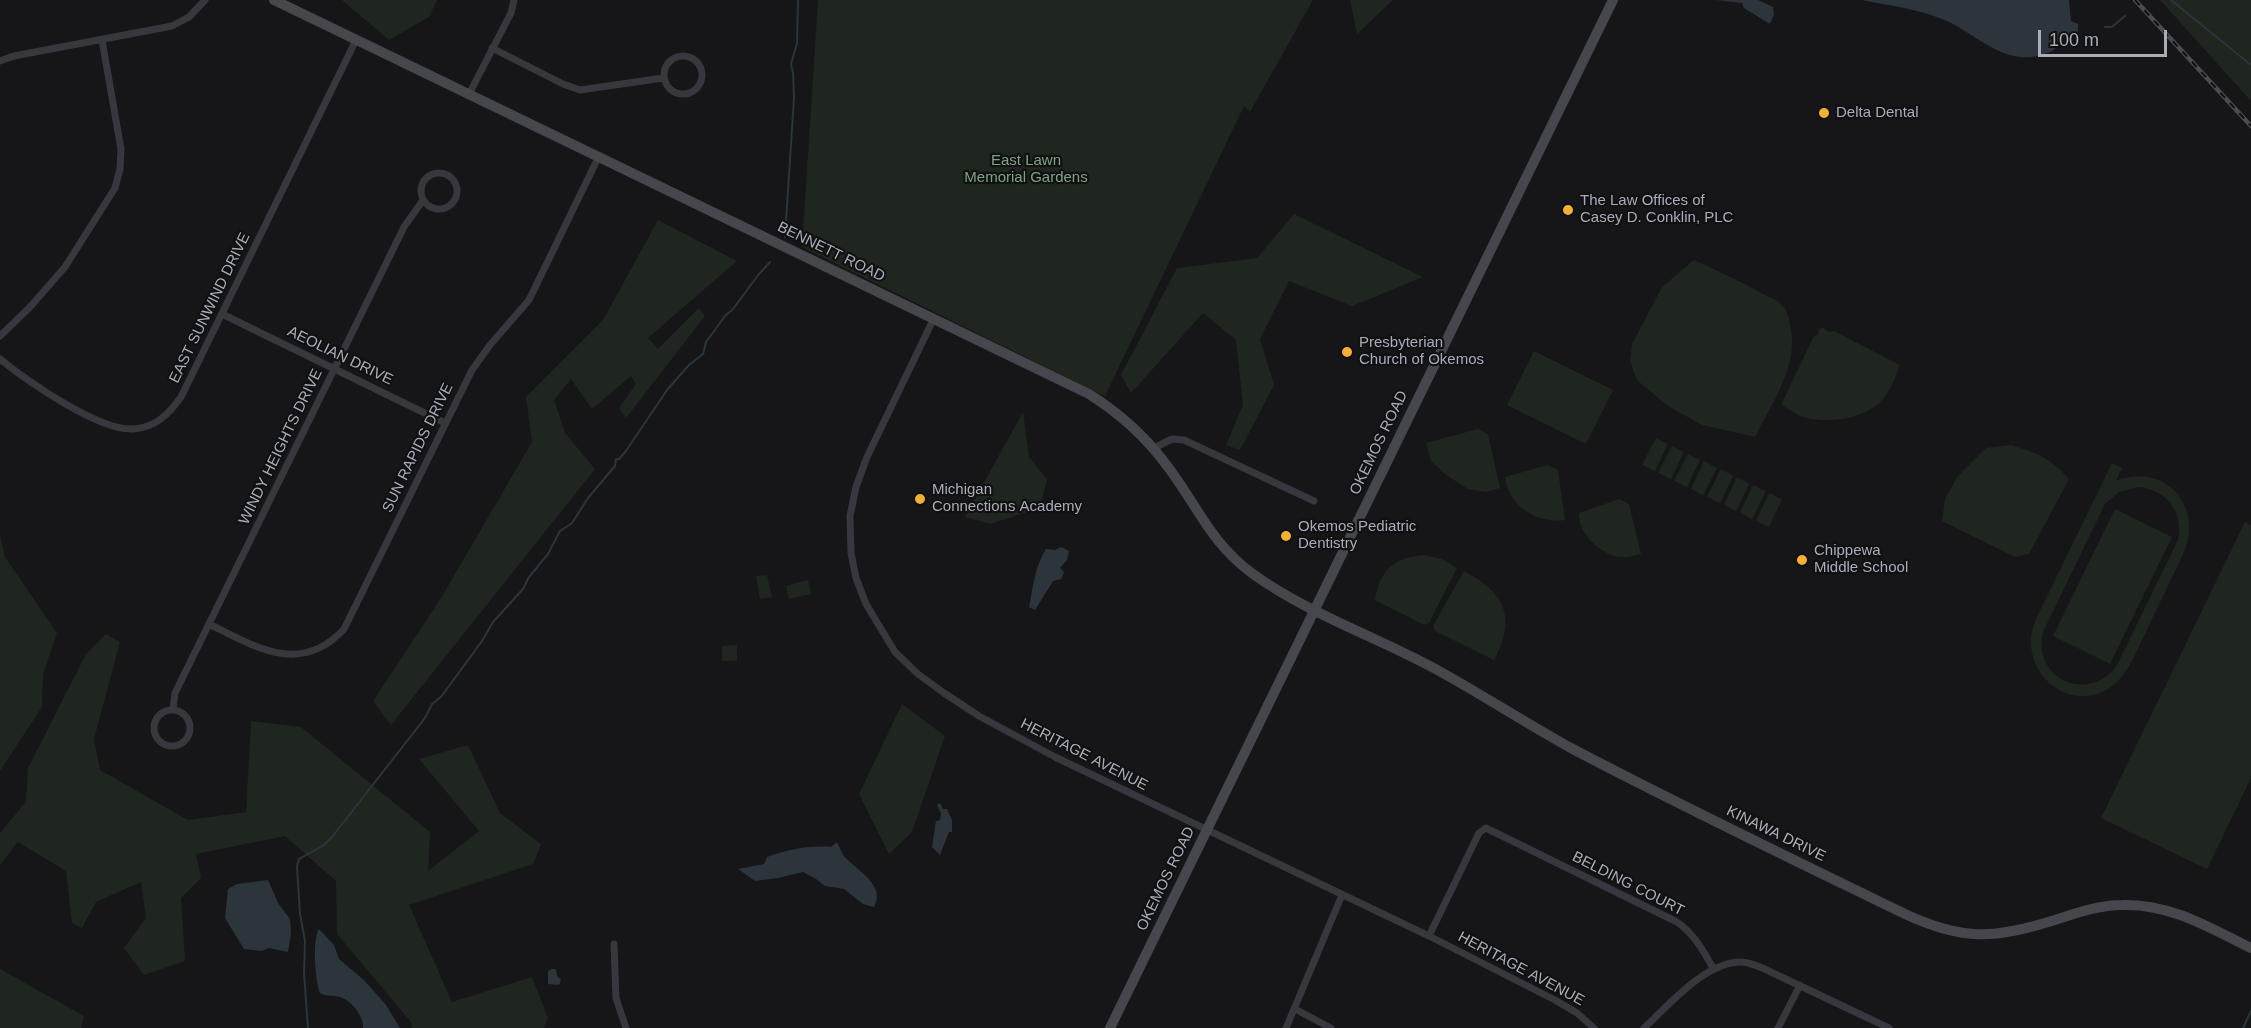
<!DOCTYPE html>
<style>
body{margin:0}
#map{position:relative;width:2251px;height:1028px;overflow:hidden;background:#161618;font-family:Arial,sans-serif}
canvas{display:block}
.scale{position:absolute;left:2038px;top:30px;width:129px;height:27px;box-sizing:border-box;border:3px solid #a8adb8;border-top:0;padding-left:8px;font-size:18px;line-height:21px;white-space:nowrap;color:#a8adb8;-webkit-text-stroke:4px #111113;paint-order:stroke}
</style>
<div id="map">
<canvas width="2251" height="1028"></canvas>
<div class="scale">100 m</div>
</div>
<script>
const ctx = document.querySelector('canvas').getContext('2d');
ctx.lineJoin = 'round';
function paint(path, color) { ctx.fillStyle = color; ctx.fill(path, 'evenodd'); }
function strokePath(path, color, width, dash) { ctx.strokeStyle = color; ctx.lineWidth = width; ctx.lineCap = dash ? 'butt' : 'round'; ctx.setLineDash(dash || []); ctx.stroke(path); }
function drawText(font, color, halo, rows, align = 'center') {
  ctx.font = font + ' Arial,sans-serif'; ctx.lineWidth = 4.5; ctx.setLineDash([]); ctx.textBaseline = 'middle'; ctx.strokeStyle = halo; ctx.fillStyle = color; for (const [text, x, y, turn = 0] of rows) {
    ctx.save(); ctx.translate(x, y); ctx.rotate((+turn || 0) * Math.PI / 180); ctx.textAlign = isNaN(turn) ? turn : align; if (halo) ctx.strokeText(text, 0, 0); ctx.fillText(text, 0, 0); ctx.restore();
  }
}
const green = new Path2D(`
 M 342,0 L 437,0 L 429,17 L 389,40 Z
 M 818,0 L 1313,0 L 1250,112 L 1244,106 L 1105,396 L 802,247 Z
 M 1350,0 L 1393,0 L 1357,34 Z
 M 2160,0 L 2251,0 L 2251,101 Z
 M 1294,214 L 1423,277 L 1352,306 L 1289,281 L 1260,339 L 1274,385 L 1240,450 L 1226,445 L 1243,405 L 1236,340 L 1203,313 L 1131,393 L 1121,375 L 1177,268 L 1257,258 Z
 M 658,220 L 737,261 L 648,338 L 658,349 L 699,308 L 705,316 L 626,418 L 619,408 L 636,384 L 631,376 L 592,409 L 571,379 L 554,400 L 565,433 L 595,469 L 391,725 L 373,701 L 441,598 L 532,442 L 526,397 L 603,320 Z
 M 1694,260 C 1718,271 1742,282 1765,295 C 1770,297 1777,300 1781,304 C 1787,309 1789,318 1790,325 C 1800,364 1772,403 1755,437 L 1702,425 L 1668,406 L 1639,382 L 1635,376 L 1630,360 L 1632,344 L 1662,287 Z
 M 1823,328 L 1829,332 L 1834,331 L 1900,365 C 1895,378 1890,393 1879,403 C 1862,419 1830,423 1807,418 C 1798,416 1789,409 1781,405 L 1814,336 L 1818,335 L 1819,329 Z
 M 1534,351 L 1613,390 L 1586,444 L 1507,405 Z
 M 1023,412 L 1029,457 L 1047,479 L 1040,508 L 990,524 L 965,517 Z
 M 1478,429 L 1488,434 L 1500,488 L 1486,492 L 1468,489 L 1446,475 L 1431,461 L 1426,443 Z
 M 1656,438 L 1668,444 L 1655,471 L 1642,465 Z
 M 2011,445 C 2038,453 2050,458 2069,479 L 2029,554 L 2015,557 L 1942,521 L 1945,499 L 1957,477 L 1986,448 Z
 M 1672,446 L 1684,452 L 1671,479 L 1658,473 Z
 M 1688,454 L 1700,460 L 1687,487 L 1674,481 Z
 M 1704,461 L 1717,468 L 1703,495 L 1691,489 Z
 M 2112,463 L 2122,468 L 2116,481 C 2163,462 2203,504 2185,550 C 2172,578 2158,606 2145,634 C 2137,650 2130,669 2117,682 C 2075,721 2015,673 2035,621 ZM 2138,487 C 2166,489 2184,512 2178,540 L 2116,667 C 2086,704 2032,678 2043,632 L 2105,504 L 2119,492 Z
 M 1548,465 L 1558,470 L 1565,520 C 1537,524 1508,506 1505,477 Z
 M 1721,469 L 1733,476 L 1720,503 L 1707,497 Z
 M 1737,477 L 1749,484 L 1736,511 L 1724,505 Z
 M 1753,485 L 1766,491 L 1752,519 L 1740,513 Z
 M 1769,493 L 1782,499 L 1769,527 L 1756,521 Z
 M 1619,499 L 1629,504 L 1641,554 C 1634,556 1626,558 1618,557 C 1598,552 1578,533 1579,513 Z
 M 2115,509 L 2172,537 L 2110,664 L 2053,636 Z
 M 2245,522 L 2251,525 L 2251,778 L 2207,869 L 2101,818 Z
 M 0,535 L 5,557 L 57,633 L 43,674 L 42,707 L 0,771 Z
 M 1424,555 L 1442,559 L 1457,568 L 1429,623 L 1424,625 L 1375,600 C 1380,569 1394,558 1424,555 Z
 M 1464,571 C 1505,592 1517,618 1494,660 L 1435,631 L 1433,626 Z
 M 767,575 L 772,597 L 760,599 L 756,576 Z
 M 808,580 L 811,594 L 789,599 L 786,586 Z
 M 106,634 L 120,642 L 94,739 L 100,770 L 188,820 L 246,812 L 251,721 L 301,727 L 430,832 L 428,871 L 479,831 L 419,759 L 468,745 L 500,813 L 541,844 L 533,864 L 409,905 L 452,1002 L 532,977 L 548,1018 L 544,1028 L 412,1028 L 411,1022 L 337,934 L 336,881 L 285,836 L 196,854 L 201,878 L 181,898 L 185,961 L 144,975 L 124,948 L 146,918 L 141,882 L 96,902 L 82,928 L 72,923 L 66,871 L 18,842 L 0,865 L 0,833 L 26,802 L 28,768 L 86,654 Z
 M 737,645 L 737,661 L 722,661 L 722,646 Z
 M 902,704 L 945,736 L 912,832 L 889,854 L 859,794 Z
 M 0,969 L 84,1016 L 81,1028 L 0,1028 Z`);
const water = new Path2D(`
 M 1716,0 L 1758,0 L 1773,7 L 1774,14 L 1770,24 L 1744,8 L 1742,3 Z
 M 1862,0 L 2069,0 L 2071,21 L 2078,24 L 2078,31 L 2075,35 L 2070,33 C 2059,38 2061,48 2048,53 C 2007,69 1981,37 1947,21 C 1920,9 1891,6 1862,0 Z
 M 1061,547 L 1069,551 L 1067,560 L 1060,568 L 1064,572 L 1061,579 L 1053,581 L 1035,610 L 1029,607 C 1033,587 1035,566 1046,549 L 1055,550 Z
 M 940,803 L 943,809 L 947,809 L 952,820 L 952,832 L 949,832 L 940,855 L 932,847 L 936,821 L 940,820 L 941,813 L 937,805 Z
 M 837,842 C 839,846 841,851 843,855 C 854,869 887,884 874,907 L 863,904 L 844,889 L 825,886 L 816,879 L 803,872 L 778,878 L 755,881 L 738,869 L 764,864 L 767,857 C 787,850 809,845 831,847 Z
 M 268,880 L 278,903 L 290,919 L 291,934 L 288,952 L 269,948 L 261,951 L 244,949 L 225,918 L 228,889 L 237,884 Z
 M 319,929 L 334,945 L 339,959 L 364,980 L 386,1005 L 400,1028 L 363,1028 C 364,1016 352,1001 340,997 C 333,995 327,997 320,993 C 315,981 312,939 319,929 Z
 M 552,969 L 556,969 L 557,976 L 561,980 L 559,985 L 548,984 L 548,971 Z`);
const stream = new Path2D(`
 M 2171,0 L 2251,65
 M 2105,27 L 2112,27 L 2125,16
 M 785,237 L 794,98 L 793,73 L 791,64 L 797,43 L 798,0
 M 308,1028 L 304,973 L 305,941 L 300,914 L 297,866 L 299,859 L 324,845 L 332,837 L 425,718 L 432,704 L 441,697 L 482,641 L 493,622 L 523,589 L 529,577 L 548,554 L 560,531 L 572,523 L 588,498 L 615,466 L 616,459 L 619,459 L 626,451 L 667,390 L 689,365 L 703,354 L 706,342 L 725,316 L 733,309 L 759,274 L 770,262
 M 2243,1028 L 2251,1011`);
const street = new Path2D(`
 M 492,48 L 563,84 L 580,90 L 663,78
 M664 75a19 19 0 1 1 38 0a19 19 0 1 1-38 0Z
 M 0,61 L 14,56 L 172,26 L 189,17 L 205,0
 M 469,94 L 511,13 L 514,0
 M421 191a18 18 0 1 1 36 0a18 18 0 1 1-36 0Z
 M 222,314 L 445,423
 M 934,318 L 867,457 L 856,487 L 850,516 L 851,553 L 856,578 L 866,604 L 895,652 L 918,674 L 944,693 L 979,716 L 1055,757 L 1429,936 L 1555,1000 L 1577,1013 L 1594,1028
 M 0,336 L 30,307 L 65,267 L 115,188 L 120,169 L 121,149 L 102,40
 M 0,359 C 27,381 99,431 133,429 C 155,428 169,414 181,397 L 356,40
 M 1154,448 L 1172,439 L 1184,440 L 1314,501
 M 209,624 C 255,647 301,676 344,629 L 472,370 L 490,345 L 529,300 L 599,156
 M 173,710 L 175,693 L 404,227 L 423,200
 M154 728a18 18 0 1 1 36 0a18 18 0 1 1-36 0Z
 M 1429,936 L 1479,833 L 1486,828 L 1677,922 C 1694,934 1703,950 1713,968
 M 614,944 L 616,998 L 626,1028
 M 1295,1009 L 1331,1028
 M 1286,1028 L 1342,895
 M 1644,1028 C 1669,1005 1706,961 1742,962 C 1753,963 1763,968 1773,973 L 1889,1028
 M 1778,1028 L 1800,985`);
const secondary = new Path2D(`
 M 274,0 L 1089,394 C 1119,413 1144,435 1165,463 C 1197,504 1209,542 1253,574 C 1310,615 1380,638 1441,672 C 1484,696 1526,723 1569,747 C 1679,805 1792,859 1905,914 C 1963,941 1994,939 2055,920 C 2077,913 2099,905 2122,905 C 2169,903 2210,928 2251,948
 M 1110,1028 L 1613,0`);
const rail = new Path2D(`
 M 2135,0 L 2251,126`);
const markers = [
 [1824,113,6,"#f2b134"],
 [1568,210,6,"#f2b134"],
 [1347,352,6,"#f2b134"],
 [920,499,6,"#f2b134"],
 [1286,536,6,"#f2b134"],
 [1802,560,6,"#f2b134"]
];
const poiNames = [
 ["Delta Dental",1836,113],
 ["The Law Offices of",1580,201],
 ["Casey D. Conklin, PLC",1580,218],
 ["Presbyterian",1359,343],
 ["Church of Okemos",1359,360],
 ["Michigan",932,490],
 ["Connections Academy",932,507],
 ["Okemos Pediatric",1298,527],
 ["Dentistry",1298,544],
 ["Chippewa",1814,551],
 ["Middle School",1814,568]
];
const parkNames = [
 ["East Lawn",1026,161],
 ["Memorial Gardens",1026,178]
];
const streetNames = [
 ["BENNETT ROAD",831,252,26],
 ["EAST SUNWIND DRIVE",210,308,-64],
 ["AEOLIAN DRIVE",340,356,26],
 ["OKEMOS ROAD",1379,443,-64],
 ["WINDY HEIGHTS DRIVE",281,447,-64],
 ["SUN RAPIDS DRIVE",418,448,-64],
 ["HERITAGE AVENUE",1084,755,27],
 ["KINAWA DRIVE",1776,834,26],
 ["OKEMOS ROAD",1166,879,-64],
 ["BELDING COURT",1628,884,27],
 ["HERITAGE AVENUE",1521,969,28]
];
paint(green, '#1e261f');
paint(water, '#2c353c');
strokePath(stream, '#2c353c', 2);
strokePath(street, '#37383d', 7);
strokePath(secondary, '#45474d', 10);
strokePath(rail, '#4a4c52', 4.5);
strokePath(rail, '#111113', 2, [7]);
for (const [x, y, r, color] of markers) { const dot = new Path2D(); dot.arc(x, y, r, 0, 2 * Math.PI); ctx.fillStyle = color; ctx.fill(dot); strokePath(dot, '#111113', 2); }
drawText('15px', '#a8adb8', '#111113', poiNames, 'left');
drawText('15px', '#7fa381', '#111113', parkNames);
drawText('15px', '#a8adb8', '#111113', streetNames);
</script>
